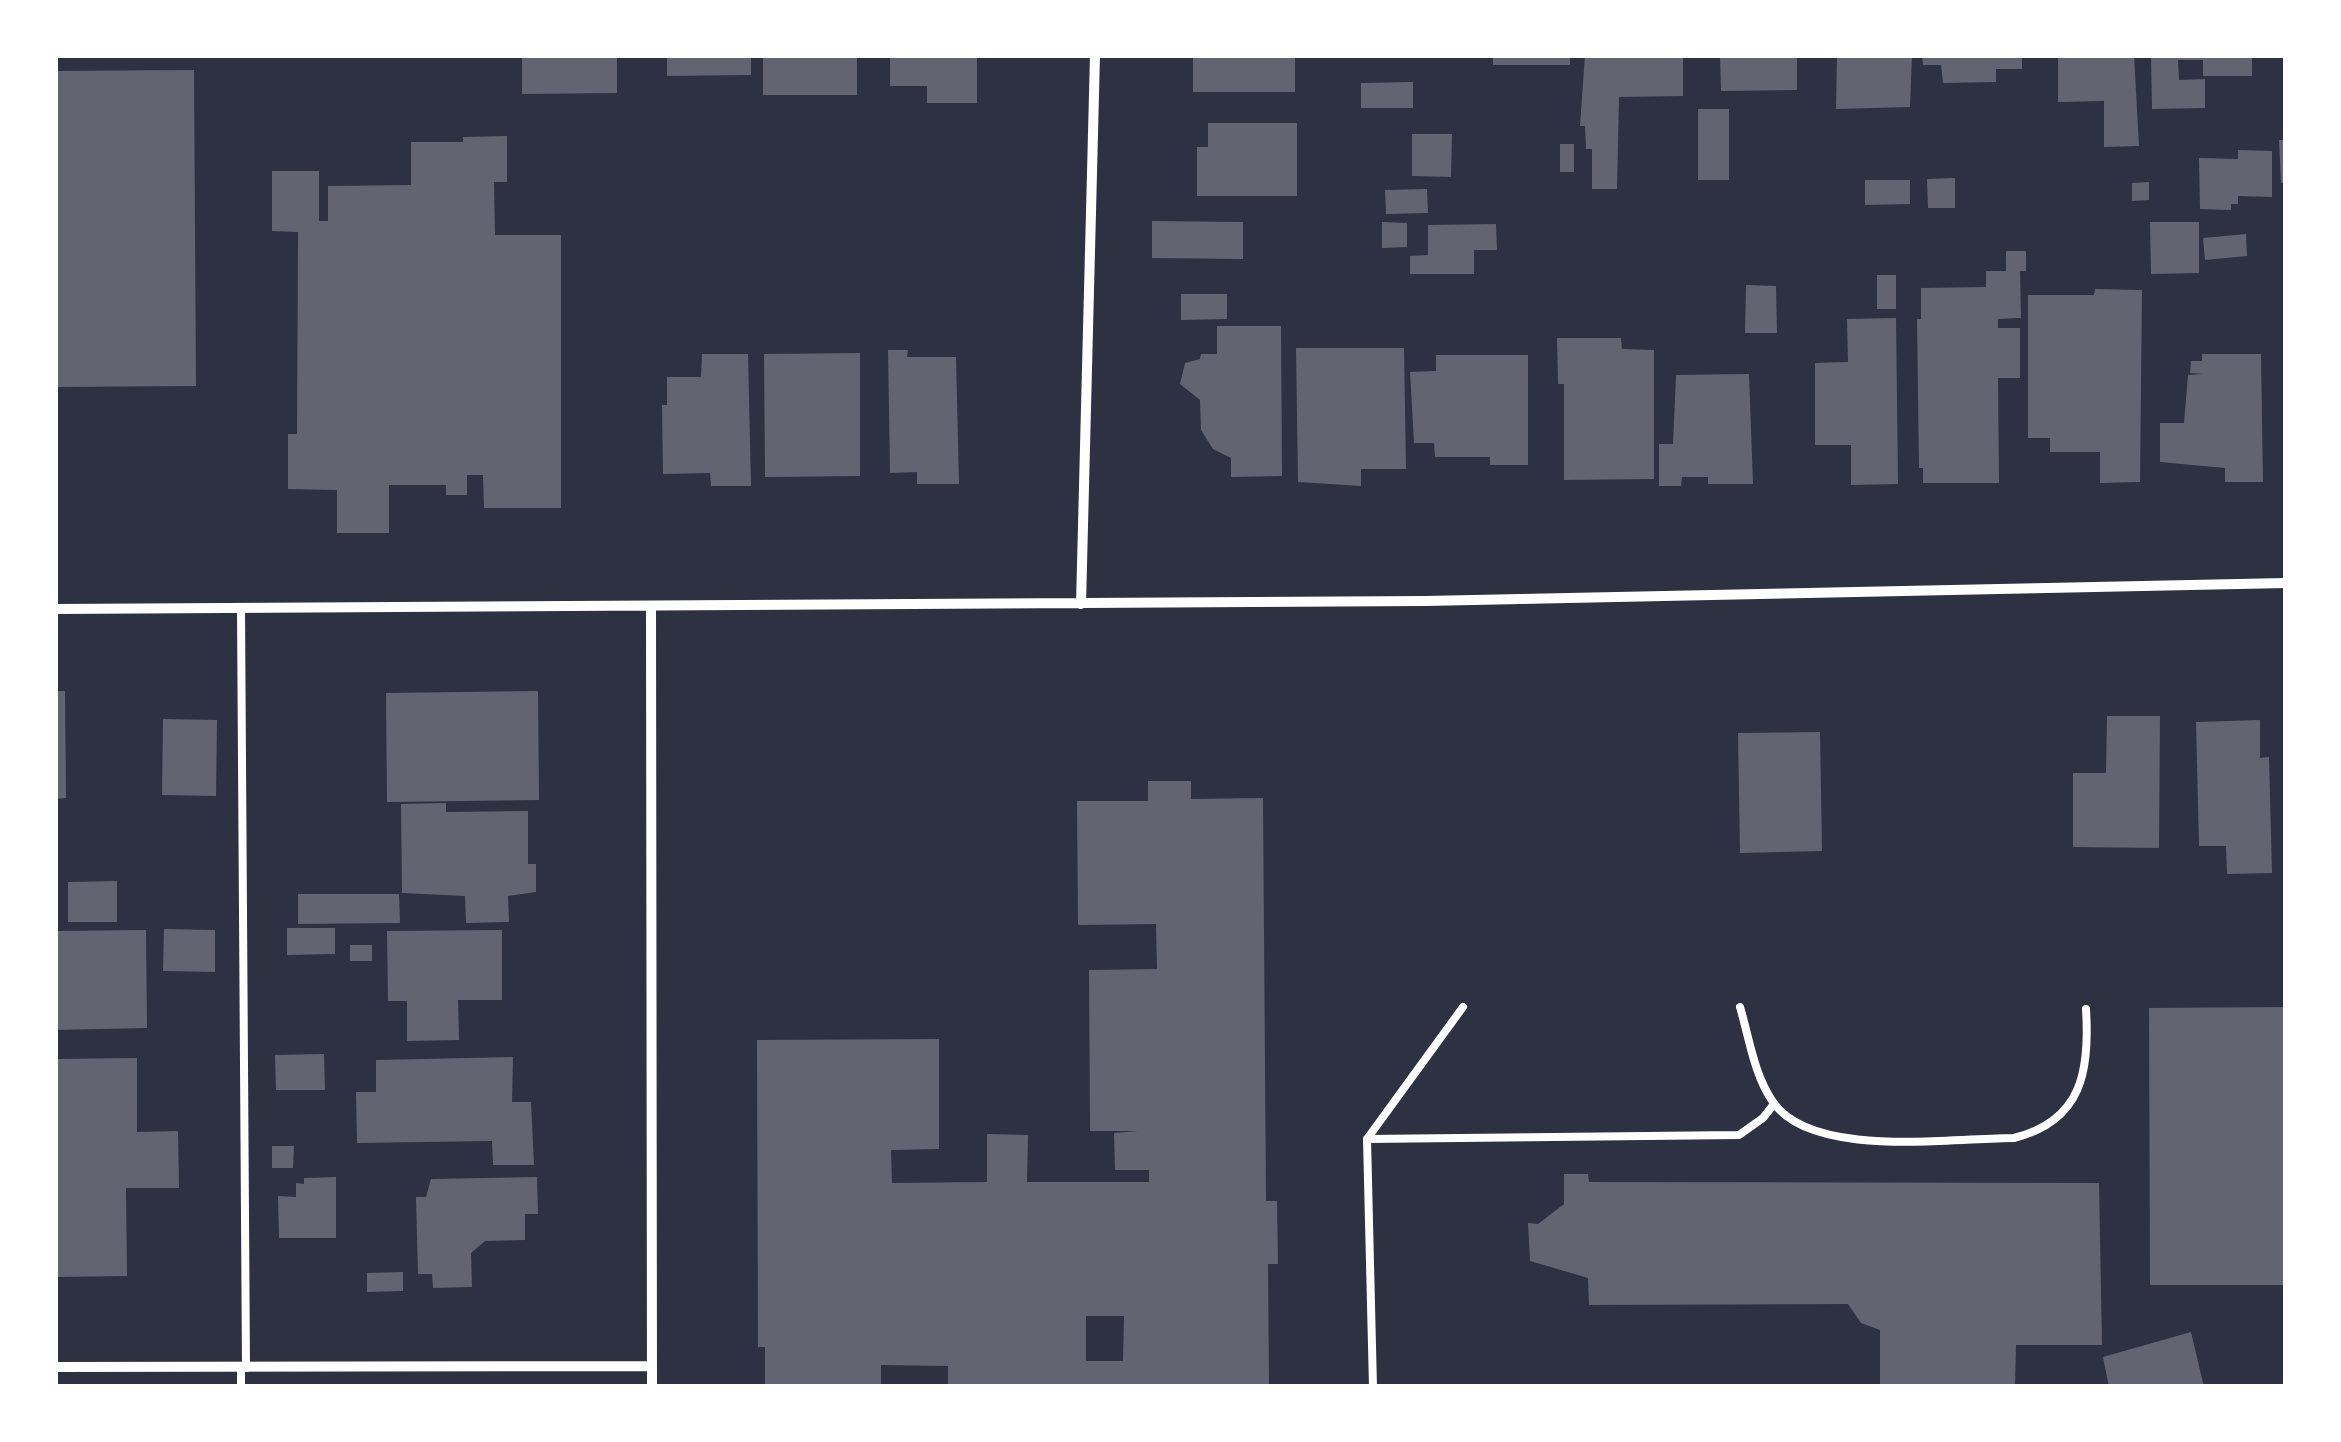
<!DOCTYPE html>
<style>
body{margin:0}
#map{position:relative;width:2341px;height:1442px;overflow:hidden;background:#2d3142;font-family:"Roboto Serif",serif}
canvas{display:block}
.frame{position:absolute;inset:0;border:58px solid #fff;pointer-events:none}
</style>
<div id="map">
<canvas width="2341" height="1442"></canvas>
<div class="frame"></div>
</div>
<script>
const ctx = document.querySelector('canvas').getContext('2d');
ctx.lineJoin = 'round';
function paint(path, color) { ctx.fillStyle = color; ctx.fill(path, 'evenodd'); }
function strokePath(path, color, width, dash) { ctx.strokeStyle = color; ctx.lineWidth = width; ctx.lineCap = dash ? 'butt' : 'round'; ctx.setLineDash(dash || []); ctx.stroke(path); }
const building = new Path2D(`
 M 522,55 L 617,55 L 617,93 L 522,94 Z
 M 667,55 L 751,55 L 751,75 L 667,76 Z
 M 763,55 L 857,55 L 857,95 L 763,95 Z
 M 890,55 L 977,55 L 977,103 L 927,103 L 927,86 L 890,86 Z
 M 1193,55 L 1295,55 L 1295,92 L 1193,92 Z
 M 1493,55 L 1570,55 L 1570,65 L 1493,65 Z
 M 1585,55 L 1683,55 L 1683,96 L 1619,97 L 1617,189 L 1592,189 L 1592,149 L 1586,149 L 1585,126 L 1580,126 Z
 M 1720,55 L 1797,55 L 1797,90 L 1721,91 Z
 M 1837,55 L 1912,55 L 1910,107 L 1836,109 Z
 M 1922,55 L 2022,55 L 2022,69 L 1996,69 L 1996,82 L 1943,83 L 1941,65 L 1923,65 Z
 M 2058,55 L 2134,55 L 2139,146 L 2104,147 L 2104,101 L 2058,102 Z
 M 2151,55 L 2252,55 L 2252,76 L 2203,76 L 2203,60 L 2178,60 L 2179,80 L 2205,79 L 2205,108 L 2152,109 Z
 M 194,70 L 196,386 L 55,387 L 55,71 Z
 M 1413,82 L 1413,108 L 1361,108 L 1361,83 Z
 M 1698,109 L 1729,109 L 1729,180 L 1698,180 Z
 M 1208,123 L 1297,123 L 1297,196 L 1197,196 L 1197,147 L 1208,147 Z
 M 1412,134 L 1452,134 L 1451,177 L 1412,176 Z
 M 507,136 L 507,182 L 494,182 L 495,235 L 561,235 L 561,508 L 484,508 L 483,475 L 467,475 L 467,495 L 446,495 L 446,485 L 389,485 L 389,533 L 337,533 L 337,490 L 288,489 L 288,434 L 297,434 L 298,232 L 272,231 L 272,171 L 319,171 L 319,221 L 328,221 L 328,186 L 411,185 L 411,142 L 463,142 L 463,137 Z
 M 2279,140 L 2286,140 L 2286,182 L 2281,183 Z
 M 1560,144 L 1574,144 L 1574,172 L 1560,172 Z
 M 2238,150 L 2272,151 L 2272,197 L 2238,196 L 2238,204 L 2231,204 L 2231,210 L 2200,209 L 2199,158 L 2238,159 Z
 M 1955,178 L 1955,208 L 1928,208 L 1927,179 Z
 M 1865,180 L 1910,180 L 1910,204 L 1865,205 Z
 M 2149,182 L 2149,200 L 2132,201 L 2132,183 Z
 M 1427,189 L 1428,213 L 1386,214 L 1385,190 Z
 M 1152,221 L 1243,222 L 1243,259 L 1152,258 Z
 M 1382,222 L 1407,223 L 1407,247 L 1382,248 Z
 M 2150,222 L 2199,222 L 2199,273 L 2151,274 Z
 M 1496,224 L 1497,250 L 1474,250 L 1474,274 L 1410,274 L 1410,256 L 1428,255 L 1428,225 Z
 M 2246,234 L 2247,256 L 2205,260 L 2203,238 Z
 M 2006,251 L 2026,251 L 2026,271 L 2020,271 L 2021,318 L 1998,319 L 1998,328 L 2020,328 L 2020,378 L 1998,378 L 1999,483 L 1923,483 L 1923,468 L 1919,468 L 1917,319 L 1921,319 L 1921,288 L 1986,287 L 1986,271 L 2006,271 Z
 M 1877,275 L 1896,275 L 1896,309 L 1877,309 Z
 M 1746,285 L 1776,286 L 1777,333 L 1745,333 Z
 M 2095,289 L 2142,290 L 2140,482 L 2100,483 L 2100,452 L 2050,452 L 2050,438 L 2028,438 L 2028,295 L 2094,295 Z
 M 1181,294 L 1227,294 L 1227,319 L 1181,320 Z
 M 1896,318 L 1898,484 L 1851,485 L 1851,445 L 1815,445 L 1815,363 L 1848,362 L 1847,319 Z
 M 1217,326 L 1281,326 L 1282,476 L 1231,477 L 1231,458 L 1213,449 L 1201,430 L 1200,400 L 1180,384 L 1185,363 L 1200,359 L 1201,354 L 1217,354 Z
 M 1557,338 L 1621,338 L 1622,349 L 1654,350 L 1654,479 L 1564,480 L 1564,384 L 1558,384 Z
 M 1296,348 L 1404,348 L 1406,469 L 1361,469 L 1361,486 L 1298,482 Z
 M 888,350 L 908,350 L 907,357 L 956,357 L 959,484 L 917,484 L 917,472 L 890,473 Z
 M 860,353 L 860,476 L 765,477 L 764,354 Z
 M 702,354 L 748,354 L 751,486 L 711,486 L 710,473 L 663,474 L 662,405 L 667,405 L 667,377 L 701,377 Z
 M 2202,354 L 2261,354 L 2263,482 L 2225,482 L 2225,468 L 2160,462 L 2160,423 L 2184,423 L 2188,375 L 2203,374 L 2190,373 L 2191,361 L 2202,361 Z
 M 1436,355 L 1528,355 L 1528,465 L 1490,465 L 1490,457 L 1435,457 L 1434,443 L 1414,443 L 1410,372 L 1436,371 Z
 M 1749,374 L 1753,484 L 1708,484 L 1708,477 L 1682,477 L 1681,486 L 1659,486 L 1659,444 L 1673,444 L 1676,375 Z
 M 55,691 L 65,691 L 66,798 L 55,799 Z
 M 538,691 L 539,800 L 387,802 L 386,693 Z
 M 2107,716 L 2160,716 L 2159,848 L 2073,847 L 2073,773 L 2106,773 Z
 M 163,719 L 217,720 L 216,796 L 162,795 Z
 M 2260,720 L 2260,758 L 2269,757 L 2272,873 L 2227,874 L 2226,846 L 2199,846 L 2196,722 Z
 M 1820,732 L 1822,851 L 1740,853 L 1738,733 Z
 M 1148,781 L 1191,781 L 1191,799 L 1263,798 L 1266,1201 L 1277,1201 L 1278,1264 L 1268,1264 L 1269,1387 L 948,1387 L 948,1366 L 881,1365 L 881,1387 L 765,1387 L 765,1347 L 758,1347 L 757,1040 L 939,1039 L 939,1149 L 891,1150 L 892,1183 L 987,1182 L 987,1134 L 1028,1135 L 1027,1182 L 1149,1182 L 1149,1170 L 1115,1170 L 1114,1133 L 1138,1131 L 1090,1131 L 1089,970 L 1157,969 L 1156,924 L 1078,925 L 1077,801 L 1148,801 ZM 1086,1316 L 1124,1316 L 1123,1361 L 1086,1361 Z
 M 446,803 L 446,812 L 528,811 L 528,864 L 536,864 L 536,892 L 508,896 L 509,922 L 466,923 L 465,896 L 402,893 L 401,804 Z
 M 117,881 L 117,922 L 68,922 L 68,882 Z
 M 298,894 L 399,894 L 400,923 L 298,924 Z
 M 287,928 L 335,928 L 335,954 L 287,955 Z
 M 164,929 L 215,930 L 215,972 L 163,971 Z
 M 146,930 L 147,1028 L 55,1030 L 55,931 Z
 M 502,930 L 502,1000 L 458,1000 L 459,1040 L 407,1041 L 407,1001 L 388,1001 L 387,931 Z
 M 350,945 L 372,945 L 372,961 L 350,961 Z
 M 2286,1007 L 2286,1285 L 2150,1285 L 2149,1008 Z
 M 324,1054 L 325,1090 L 276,1090 L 275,1055 Z
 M 513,1057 L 512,1102 L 531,1102 L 534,1165 L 493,1165 L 492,1141 L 357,1143 L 356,1092 L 376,1092 L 376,1060 Z
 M 137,1058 L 137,1132 L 178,1131 L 179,1188 L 126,1188 L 127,1276 L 55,1277 L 55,1059 Z
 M 272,1146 L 294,1146 L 293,1168 L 272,1168 Z
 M 1564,1174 L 1588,1174 L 1589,1182 L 2099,1183 L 2102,1345 L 2016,1345 L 2015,1387 L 1880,1387 L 1880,1330 L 1861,1323 L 1848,1304 L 1589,1305 L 1588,1278 L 1530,1261 L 1528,1223 L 1538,1224 L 1564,1204 Z
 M 336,1177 L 336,1238 L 279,1238 L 278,1196 L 296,1197 L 296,1183 L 304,1184 L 304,1178 Z
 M 537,1177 L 538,1214 L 525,1214 L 525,1240 L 485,1241 L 471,1253 L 472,1287 L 433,1288 L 432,1274 L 418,1274 L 416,1197 L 426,1197 L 431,1179 Z
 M 403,1272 L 403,1291 L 367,1292 L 367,1273 Z
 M 2191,1332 L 2204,1387 L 2109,1387 L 2103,1357 Z`);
const service = new Path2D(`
 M 241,610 L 246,1368
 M 1740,1007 C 1749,1037 1754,1075 1773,1102 C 1812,1159 1951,1138 2014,1138 C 2082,1121 2090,1071 2086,1009
 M 1367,1139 L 1739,1135 L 1763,1118 L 1774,1104
 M 241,1368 L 241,1387
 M 1373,1387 L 1367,1139 L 1463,1007`);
const minor = new Path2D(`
 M 1081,604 L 1095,55
 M 651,606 L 652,1387
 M 55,609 L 1425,601 L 2286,583
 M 55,1367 L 652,1366`);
paint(building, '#626471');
strokePath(service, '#fff', 8);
strokePath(minor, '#fff', 10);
</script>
